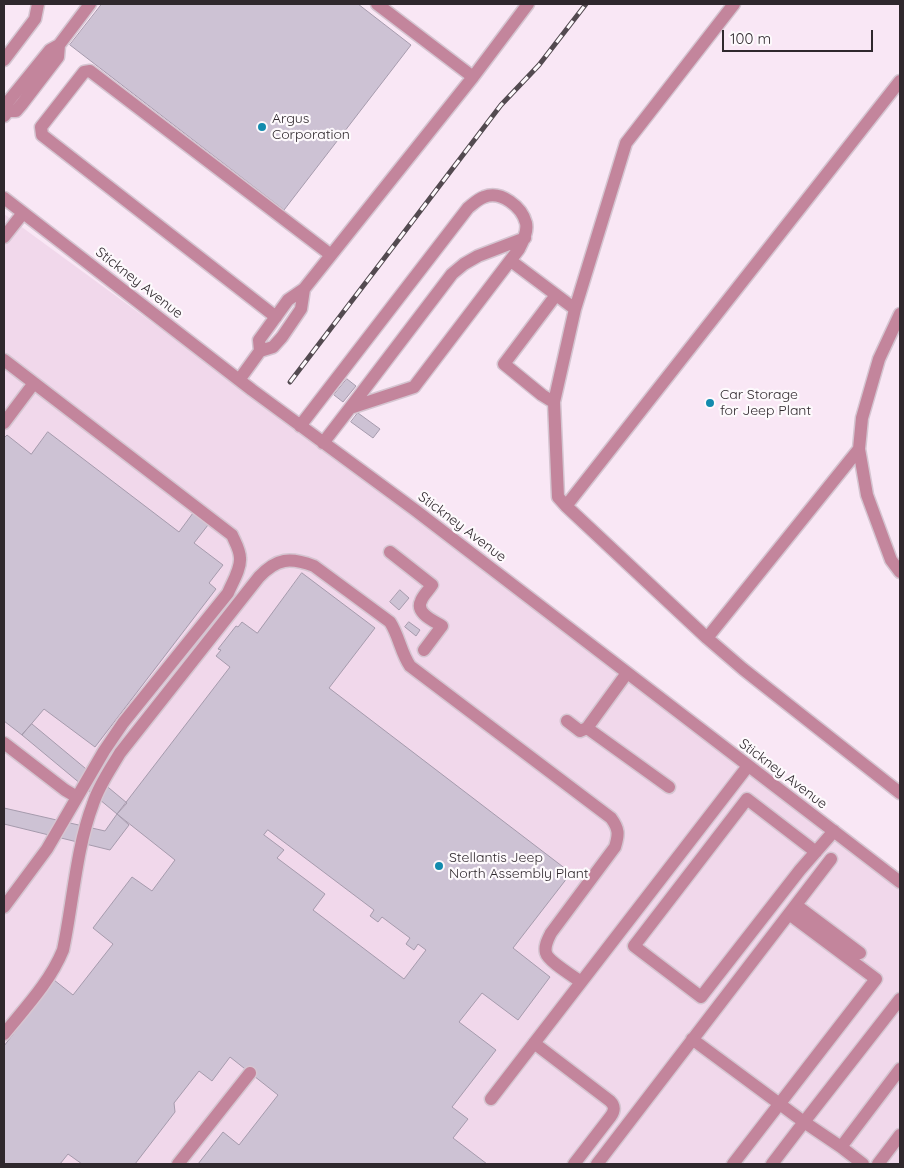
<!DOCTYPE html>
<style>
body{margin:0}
#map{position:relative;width:904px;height:1168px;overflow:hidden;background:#f9e7f5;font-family:Quicksand,sans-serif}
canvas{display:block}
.frame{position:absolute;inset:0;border:5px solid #2f282d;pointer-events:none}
.scale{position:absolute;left:722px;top:30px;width:151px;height:22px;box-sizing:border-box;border:2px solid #2f282d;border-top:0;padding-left:6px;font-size:15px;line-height:18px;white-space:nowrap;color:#2f282d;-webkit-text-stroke:4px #fdf9fc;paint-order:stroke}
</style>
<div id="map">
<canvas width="904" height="1168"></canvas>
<div class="frame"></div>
<div class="scale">100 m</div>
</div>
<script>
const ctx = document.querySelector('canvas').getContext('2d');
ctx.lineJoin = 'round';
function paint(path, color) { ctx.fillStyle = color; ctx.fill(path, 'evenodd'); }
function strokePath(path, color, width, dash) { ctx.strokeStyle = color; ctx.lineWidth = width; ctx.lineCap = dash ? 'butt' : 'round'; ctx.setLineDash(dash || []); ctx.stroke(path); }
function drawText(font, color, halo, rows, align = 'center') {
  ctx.font = font + ' Quicksand,sans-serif'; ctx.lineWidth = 4.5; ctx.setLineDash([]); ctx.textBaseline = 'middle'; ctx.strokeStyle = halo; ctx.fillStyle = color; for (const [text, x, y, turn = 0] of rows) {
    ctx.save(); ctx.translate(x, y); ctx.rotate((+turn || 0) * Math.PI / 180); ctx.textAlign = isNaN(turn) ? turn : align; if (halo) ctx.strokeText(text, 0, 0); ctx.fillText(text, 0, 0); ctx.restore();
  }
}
const built = new Path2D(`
 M 4,214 L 542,608 L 900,880 L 900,1164 L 4,1164 Z`);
const building = new Path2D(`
 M 102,4 L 358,4 L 411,45 L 284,210 L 70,45 Z
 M 347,379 L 356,386 L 343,402 L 334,395 Z
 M 358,413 L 380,429 L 373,438 L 351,422 Z
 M 48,432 L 179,532 L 193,513 L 208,525 L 194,543 L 223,565 L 209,583 L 216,589 L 95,747 L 44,709 L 22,735 L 4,721 L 4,438 L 7,435 L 31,454 Z
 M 302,573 L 375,628 L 329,688 L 571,873 L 513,948 L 550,977 L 518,1020 L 482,993 L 459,1022 L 496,1050 L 452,1107 L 468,1119 L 453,1138 L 487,1164 L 198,1164 L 223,1132 L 239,1145 L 278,1095 L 230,1057 L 212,1081 L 199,1071 L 174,1103 L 175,1112 L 135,1164 L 82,1164 L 68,1154 L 60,1164 L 4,1164 L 4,1046 L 54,980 L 73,995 L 113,944 L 93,928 L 132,877 L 152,891 L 175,860 L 117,814 L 230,667 L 216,656 L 221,650 L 218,649 L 236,626 L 238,627 L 242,622 L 257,633 ZM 268,830 L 374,910 L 370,916 L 378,922 L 382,917 L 410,938 L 406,944 L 414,950 L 418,944 L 426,950 L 404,979 L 313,910 L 325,894 L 277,858 L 284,850 L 264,835 Z
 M 400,590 L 409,598 L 399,610 L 390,602 Z
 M 409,622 L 420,630 L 416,636 L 405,627 Z
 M 32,724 L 127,803 L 117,814 L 22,735 Z
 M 4,808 L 105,831 L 117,814 L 129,825 L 110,850 L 4,824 Z`);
const minor = new Path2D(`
 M 377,4 L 473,77
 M 734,4 L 626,143 L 575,309 L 554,402 L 558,497 L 566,506 L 707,638 L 743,669 L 900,793
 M 4,60 L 35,19 L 38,4
 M 8,111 L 7,103 L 50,50 L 59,45 L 90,4
 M 4,116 L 8,111 L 16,111 L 22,104 L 58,57 L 59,45
 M 4,198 L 252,390 L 415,510 L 900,882
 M 4,237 L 23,213
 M 511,261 L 575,309
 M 900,314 L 879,359 L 862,418 L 859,449 L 867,495 L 891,560 L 900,572
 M 276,317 L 42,135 L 41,127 L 84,72 L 90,71 L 331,255
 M 260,351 L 259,340 L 288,300 L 304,289 L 473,77 L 528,4
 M 4,360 L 232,535 C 235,542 240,550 240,558 C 241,569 232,583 228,593 L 123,723 L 104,751 L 47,849 L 4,907
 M 239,380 L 260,351 L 273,347 L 282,337 L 301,309 L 304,289
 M 554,402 L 550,400 L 542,395 L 504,364 L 556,295
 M 350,408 L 452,274 L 464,264 L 478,256 L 525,238
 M 4,423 L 34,383
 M 300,426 L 468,208 C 473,204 478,199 484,197 C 501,190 522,207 526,223 C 528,232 523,241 519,249 L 414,387 L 350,408 L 323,443
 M 566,506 L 900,81
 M 390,552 L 432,585 C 429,590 423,595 421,601 C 415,613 434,621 442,626 L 424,650
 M 707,638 L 859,449
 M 627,673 L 587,728 L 669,787
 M 567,721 L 580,731 L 587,728
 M 4,743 L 65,790 L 77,797
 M 816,852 L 747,799 L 634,946 L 701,997 L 800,870 L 834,831
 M 796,905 L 860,953
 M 4,1034 C 25,1008 50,982 63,950 C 73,903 76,848 93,804 C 99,785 110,770 120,753 L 259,577 C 277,558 290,557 314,566 L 390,622 C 399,636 401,653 410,666 L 611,818 C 619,829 619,834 615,847 L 551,933 C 548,939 544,946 546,953 C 548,961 573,976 581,982
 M 692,1039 L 804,1122 L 772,1164
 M 534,1043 L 610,1101 C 615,1106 615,1110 611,1116 L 574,1164
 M 491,1099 L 748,766
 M 841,1147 L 900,1069
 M 178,1164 L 250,1073
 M 597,1164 L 831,859
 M 733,1164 L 876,979 L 789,914
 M 863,1164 L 841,1147 L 804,1122 L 900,999
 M 878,1164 L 900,1135`);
const rail = new Path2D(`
 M 290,382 L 501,105 L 539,65 L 586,4`);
const markers = [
 [262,127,5,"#128bae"],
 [710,403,5,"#128bae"],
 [439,866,5,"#128bae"]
];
const poiNames = [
 ["Argus",272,119],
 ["Corporation",272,135],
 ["Car Storage",720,395],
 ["for Jeep Plant",720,411],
 ["Stellantis Jeep",449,858],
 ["North Assembly Plant",449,874]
];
const streetNames = [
 ["Stickney Avenue",139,283,38],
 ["Stickney Avenue",462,527,37],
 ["Stickney Avenue",783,774,37]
];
paint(built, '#f1d8eb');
paint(building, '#cdc2d4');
strokePath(building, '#a69bad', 1);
strokePath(minor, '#d5c5d1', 15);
strokePath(minor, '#c3859c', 12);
strokePath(rail, '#534a50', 5);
strokePath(rail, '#fdf9fc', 3, [9]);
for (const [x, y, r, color] of markers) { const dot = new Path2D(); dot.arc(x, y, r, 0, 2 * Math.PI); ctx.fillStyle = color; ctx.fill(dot); strokePath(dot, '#fdf9fc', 2); }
drawText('14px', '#2f282d', '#fdf9fc', poiNames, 'left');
drawText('14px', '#2f282d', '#fdf9fc', streetNames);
</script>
